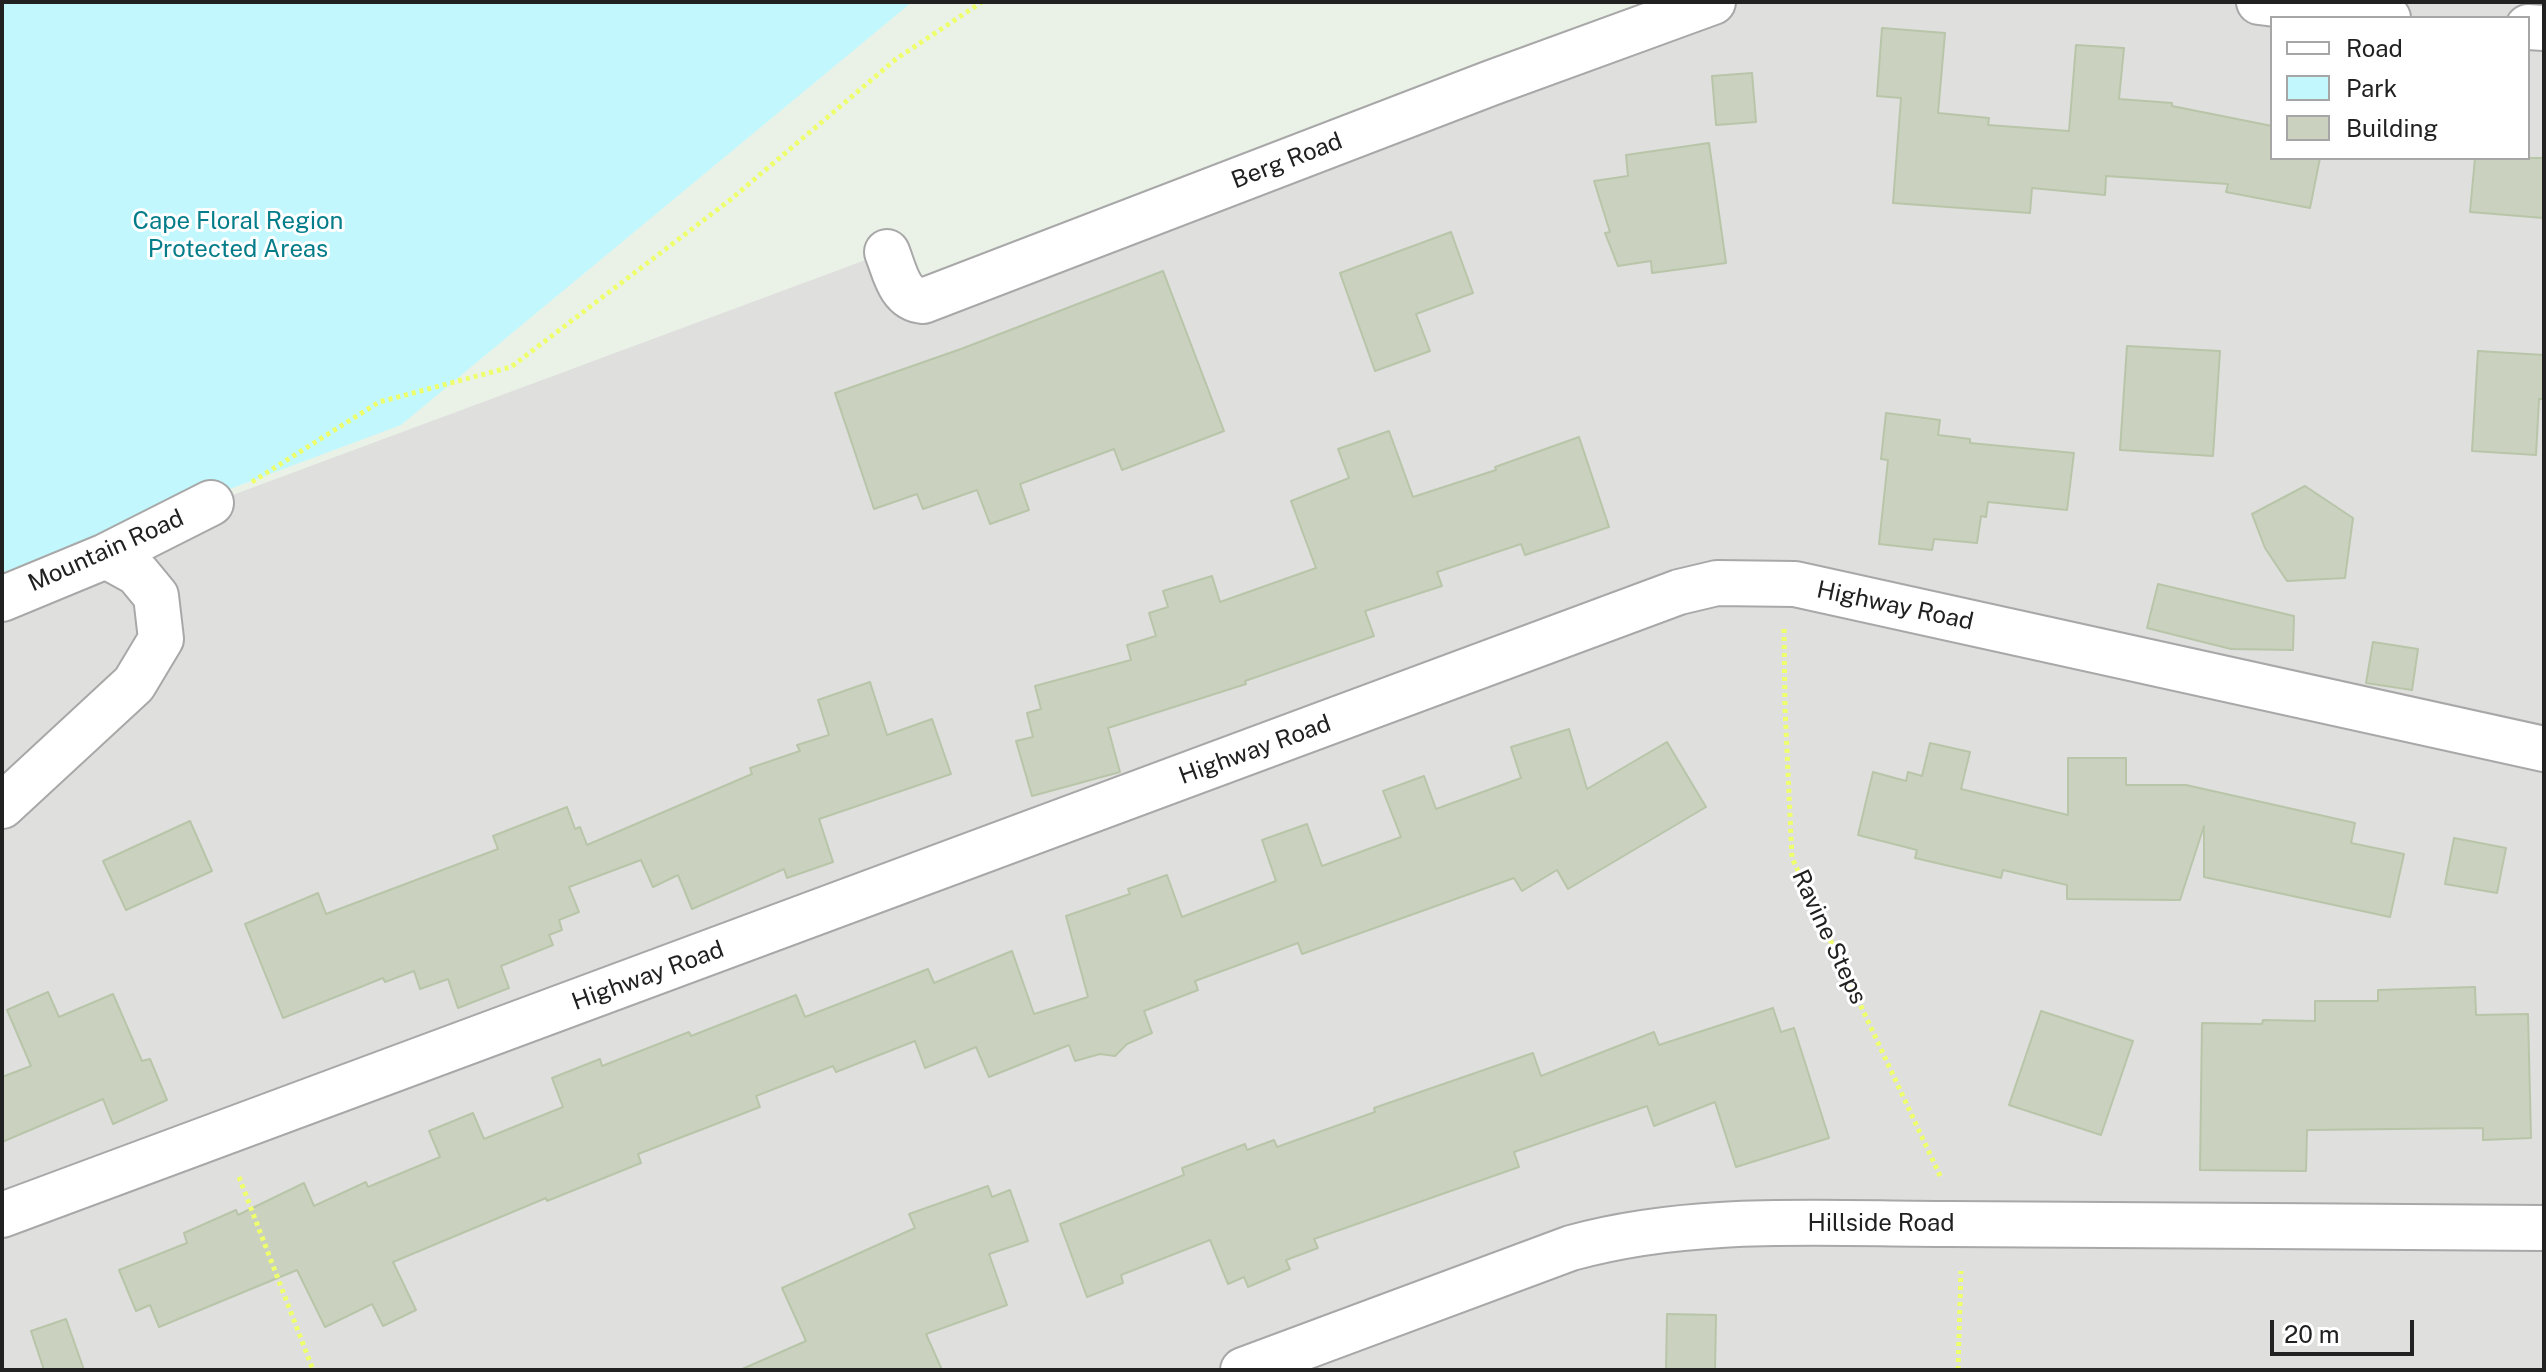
<!DOCTYPE html>
<style>
body{margin:0}
#map{position:relative;width:2546px;height:1372px;overflow:hidden;background:#eaf2e7;font-family:"Public Sans",sans-serif}
canvas{display:block}
.frame{position:absolute;inset:0;border:4px solid #212121;pointer-events:none}
.legend{position:absolute;left:2270px;top:16px;width:260px;height:144px;box-sizing:border-box;background:#fff;border:2px solid #a6a6a6;margin:0;padding:10px 14px;list-style:none;font-size:24px;color:#212121}
.legend li{display:flex;align-items:center;gap:16px;height:40px}
.legend b{width:40px;border:2px solid #a6a6a6}
.scale{position:absolute;left:2270px;top:1320px;width:144px;height:36px;box-sizing:border-box;border:4px solid #212121;border-top:0;padding-left:10px;font-size:24px;line-height:28px;white-space:nowrap;color:#212121;-webkit-text-stroke:6px #fff;paint-order:stroke}
</style>
<div id="map">
<canvas width="2546" height="1372"></canvas>
<div class="frame"></div>
<ul class="legend">
<li><b style="height:10px;background:#fff"></b>Road</li>
<li><b style="height:22px;background:#c2f8fd"></b>Park</li>
<li><b style="height:22px;background:#cad2bf"></b>Building</li>
</ul>
<div class="scale">20 m</div>
</div>
<script>
const ctx = document.querySelector('canvas').getContext('2d');
ctx.lineJoin = 'round';
function paint(path, color) { ctx.fillStyle = color; ctx.fill(path, 'evenodd'); }
function strokePath(path, color, width, dash) { ctx.strokeStyle = color; ctx.lineWidth = width; ctx.lineCap = dash ? 'butt' : 'round'; ctx.setLineDash(dash || []); ctx.stroke(path); }
function drawText(font, color, halo, rows, align = 'center') {
  ctx.font = font + ' "Public Sans",sans-serif'; ctx.lineWidth = 6; ctx.setLineDash([]); ctx.textBaseline = 'middle'; ctx.strokeStyle = halo; ctx.fillStyle = color; for (const [text, x, y, turn = 0] of rows) {
    ctx.save(); ctx.translate(x, y); ctx.rotate((+turn || 0) * Math.PI / 180); ctx.textAlign = isNaN(turn) ? turn : align; if (halo) ctx.strokeText(text, 0, 0); ctx.fillText(text, 0, 0); ctx.restore();
  }
}
const residential = new Path2D(`
 M 1713,2 L 2544,2 L 2544,1370 L 2,1370 L 2,599 L 211,503 L 887,252 L 903,292 ZM 2272,18 L 2528,18 L 2528,158 L 2272,158 Z`);
const park = new Path2D(`
 M 2,2 L 912,2 L 401,425 L 2,574 Z`);
const building = new Path2D(`
 M 1882,28 L 1945,33 L 1938,113 L 1989,118 L 1988,125 L 2069,131 L 2076,45 L 2124,48 L 2119,99 L 2172,103 L 2172,106 L 2272,126 L 2272,158 L 2320,158 L 2310,208 L 2226,192 L 2228,184 L 2106,176 L 2105,195 L 2032,188 L 2030,213 L 1893,203 L 1901,98 L 1877,96 Z
 M 1752,73 L 1756,122 L 1716,125 L 1712,76 Z
 M 1709,143 L 1726,263 L 1652,273 L 1651,261 L 1618,266 L 1605,233 L 1610,232 L 1594,181 L 1628,176 L 1626,155 Z
 M 2475,158 L 2544,158 L 2544,218 L 2470,212 Z
 M 1451,232 L 1473,293 L 1416,314 L 1430,351 L 1375,371 L 1340,273 Z
 M 1163,271 L 1224,431 L 1122,470 L 1114,449 L 1020,484 L 1029,510 L 990,524 L 977,490 L 923,509 L 917,494 L 874,509 L 835,393 L 961,349 Z
 M 2127,346 L 2220,351 L 2213,456 L 2120,450 Z
 M 2478,351 L 2544,355 L 2544,399 L 2539,399 L 2536,455 L 2472,451 Z
 M 1886,413 L 1940,420 L 1938,435 L 1970,439 L 1970,443 L 2074,453 L 2067,510 L 1988,502 L 1986,517 L 1981,516 L 1977,543 L 1934,539 L 1932,550 L 1879,544 L 1888,460 L 1881,459 Z
 M 1389,431 L 1413,497 L 1496,470 L 1495,467 L 1579,437 L 1609,527 L 1525,555 L 1521,544 L 1437,572 L 1442,586 L 1365,611 L 1374,636 L 1245,681 L 1246,684 L 1108,728 L 1120,772 L 1032,796 L 1016,741 L 1033,737 L 1027,713 L 1041,709 L 1035,686 L 1131,660 L 1127,645 L 1156,636 L 1149,613 L 1168,607 L 1163,591 L 1212,576 L 1220,602 L 1316,568 L 1291,501 L 1349,478 L 1338,449 Z
 M 2305,486 L 2353,518 L 2345,578 L 2287,581 L 2265,548 L 2252,514 Z
 M 2158,584 L 2294,616 L 2293,650 L 2231,649 L 2147,628 Z
 M 2373,642 L 2418,649 L 2412,690 L 2366,683 Z
 M 870,682 L 887,735 L 932,719 L 951,774 L 819,819 L 833,862 L 787,878 L 784,869 L 692,909 L 678,875 L 653,887 L 641,860 L 569,887 L 579,912 L 559,920 L 562,930 L 549,935 L 553,945 L 501,966 L 509,988 L 458,1008 L 448,979 L 420,989 L 414,971 L 385,982 L 383,978 L 283,1018 L 245,924 L 318,893 L 326,914 L 498,849 L 493,836 L 567,807 L 575,829 L 580,827 L 587,845 L 752,774 L 750,768 L 800,751 L 797,745 L 829,735 L 818,700 Z
 M 1569,729 L 1587,789 L 1667,742 L 1706,807 L 1568,889 L 1557,870 L 1522,891 L 1514,878 L 1302,954 L 1298,943 L 1195,981 L 1198,990 L 1144,1011 L 1152,1033 L 1127,1044 L 1115,1056 L 1100,1054 L 1075,1061 L 1069,1045 L 989,1077 L 976,1047 L 925,1068 L 915,1041 L 836,1072 L 833,1066 L 756,1096 L 760,1107 L 638,1154 L 641,1163 L 547,1201 L 546,1198 L 393,1262 L 416,1310 L 383,1326 L 372,1304 L 325,1327 L 297,1270 L 159,1327 L 150,1305 L 136,1311 L 119,1270 L 187,1243 L 184,1233 L 236,1210 L 238,1215 L 304,1183 L 314,1206 L 366,1182 L 368,1187 L 440,1157 L 429,1131 L 473,1113 L 484,1139 L 563,1107 L 552,1078 L 600,1059 L 602,1066 L 689,1032 L 691,1036 L 796,995 L 805,1017 L 928,969 L 934,983 L 1012,951 L 1034,1014 L 1088,997 L 1066,916 L 1130,894 L 1128,889 L 1167,875 L 1182,917 L 1276,881 L 1262,840 L 1307,824 L 1322,866 L 1401,837 L 1383,791 L 1424,776 L 1436,809 L 1521,778 L 1511,747 Z
 M 1930,743 L 1970,752 L 1961,789 L 2068,815 L 2068,758 L 2126,758 L 2126,785 L 2186,785 L 2355,823 L 2351,843 L 2404,854 L 2390,917 L 2204,877 L 2204,826 L 2180,900 L 2067,899 L 2067,885 L 2003,870 L 2001,878 L 1915,858 L 1917,850 L 1858,835 L 1873,772 L 1906,781 L 1908,772 L 1922,776 Z
 M 190,821 L 212,871 L 126,910 L 103,861 Z
 M 2454,838 L 2506,848 L 2497,893 L 2445,884 Z
 M 2475,987 L 2476,1015 L 2528,1014 L 2531,1138 L 2483,1140 L 2483,1128 L 2307,1130 L 2306,1171 L 2200,1170 L 2202,1023 L 2262,1024 L 2263,1020 L 2315,1021 L 2315,1001 L 2378,1001 L 2378,990 Z
 M 48,992 L 59,1017 L 113,994 L 142,1061 L 150,1059 L 167,1100 L 113,1124 L 103,1099 L 2,1142 L 2,1077 L 31,1066 L 7,1010 Z
 M 1773,1008 L 1781,1032 L 1794,1028 L 1829,1138 L 1736,1167 L 1715,1102 L 1654,1126 L 1647,1106 L 1514,1152 L 1519,1167 L 1314,1239 L 1318,1248 L 1286,1260 L 1290,1269 L 1248,1287 L 1244,1277 L 1228,1284 L 1210,1240 L 1121,1275 L 1123,1283 L 1087,1297 L 1060,1224 L 1184,1175 L 1182,1168 L 1245,1144 L 1247,1150 L 1274,1140 L 1277,1147 L 1375,1112 L 1374,1108 L 1533,1053 L 1541,1076 L 1654,1032 L 1659,1045 Z
 M 2041,1011 L 2133,1041 L 2101,1135 L 2009,1105 Z
 M 988,1186 L 992,1197 L 1010,1190 L 1028,1241 L 989,1254 L 1007,1305 L 926,1334 L 942,1370 L 740,1370 L 806,1341 L 782,1288 L 915,1228 L 909,1214 Z
 M 1667,1314 L 1716,1315 L 1715,1370 L 1666,1370 Z
 M 66,1319 L 84,1370 L 44,1370 L 31,1331 Z`);
const path = new Path2D(`
 M 252,482 L 379,402 L 511,367 L 730,200 L 896,59 L 982,2
 M 1784,629 L 1785,708 L 1792,858 L 1941,1178
 M 239,1177 L 313,1370
 M 1958,1370 L 1961,1271`);
const minor = new Path2D(`
 M 2259,2 L 2388,18
 M 2528,27 L 2544,28
 M 887,252 C 895,272 899,299 923,301 L 1491,83 L 1713,2
 M 2,599 L 106,556 L 211,503
 M 2,806 L 134,684 L 161,639 L 156,596 L 137,573 L 106,556
 M 2,1215 L 1679,592 L 1717,583 L 1795,584 L 2544,749
 M 1243,1370 L 1571,1248 C 1693,1214 1825,1224 1950,1224 C 2148,1224 2346,1227 2544,1228`);
const streetNames = [
 ["Berg Road",1287,161,-21],
 ["Mountain Road",106,551,-24],
 ["Highway Road",1895,606,12],
 ["Highway Road",1255,750,-20],
 ["Ravine Steps",1829,937,65],
 ["Highway Road",648,976,-20],
 ["Hillside Road",1881,1224]
];
const parkNames = [
 ["Cape Floral Region",238,222],
 ["Protected Areas",238,250]
];
paint(residential, '#dfdfde');
paint(park, '#c2f8fd');
paint(building, '#cad2bf');
strokePath(building, '#b8c5a8', 2);
strokePath(minor, '#a8a8a8', 48);
strokePath(path, '#eeff6b', 5, [4, 4]);
strokePath(minor, '#fff', 44);
drawText('24px', '#212121', '#fff', streetNames);
drawText('24px', '#047d8a', '#fff', parkNames);
</script>
